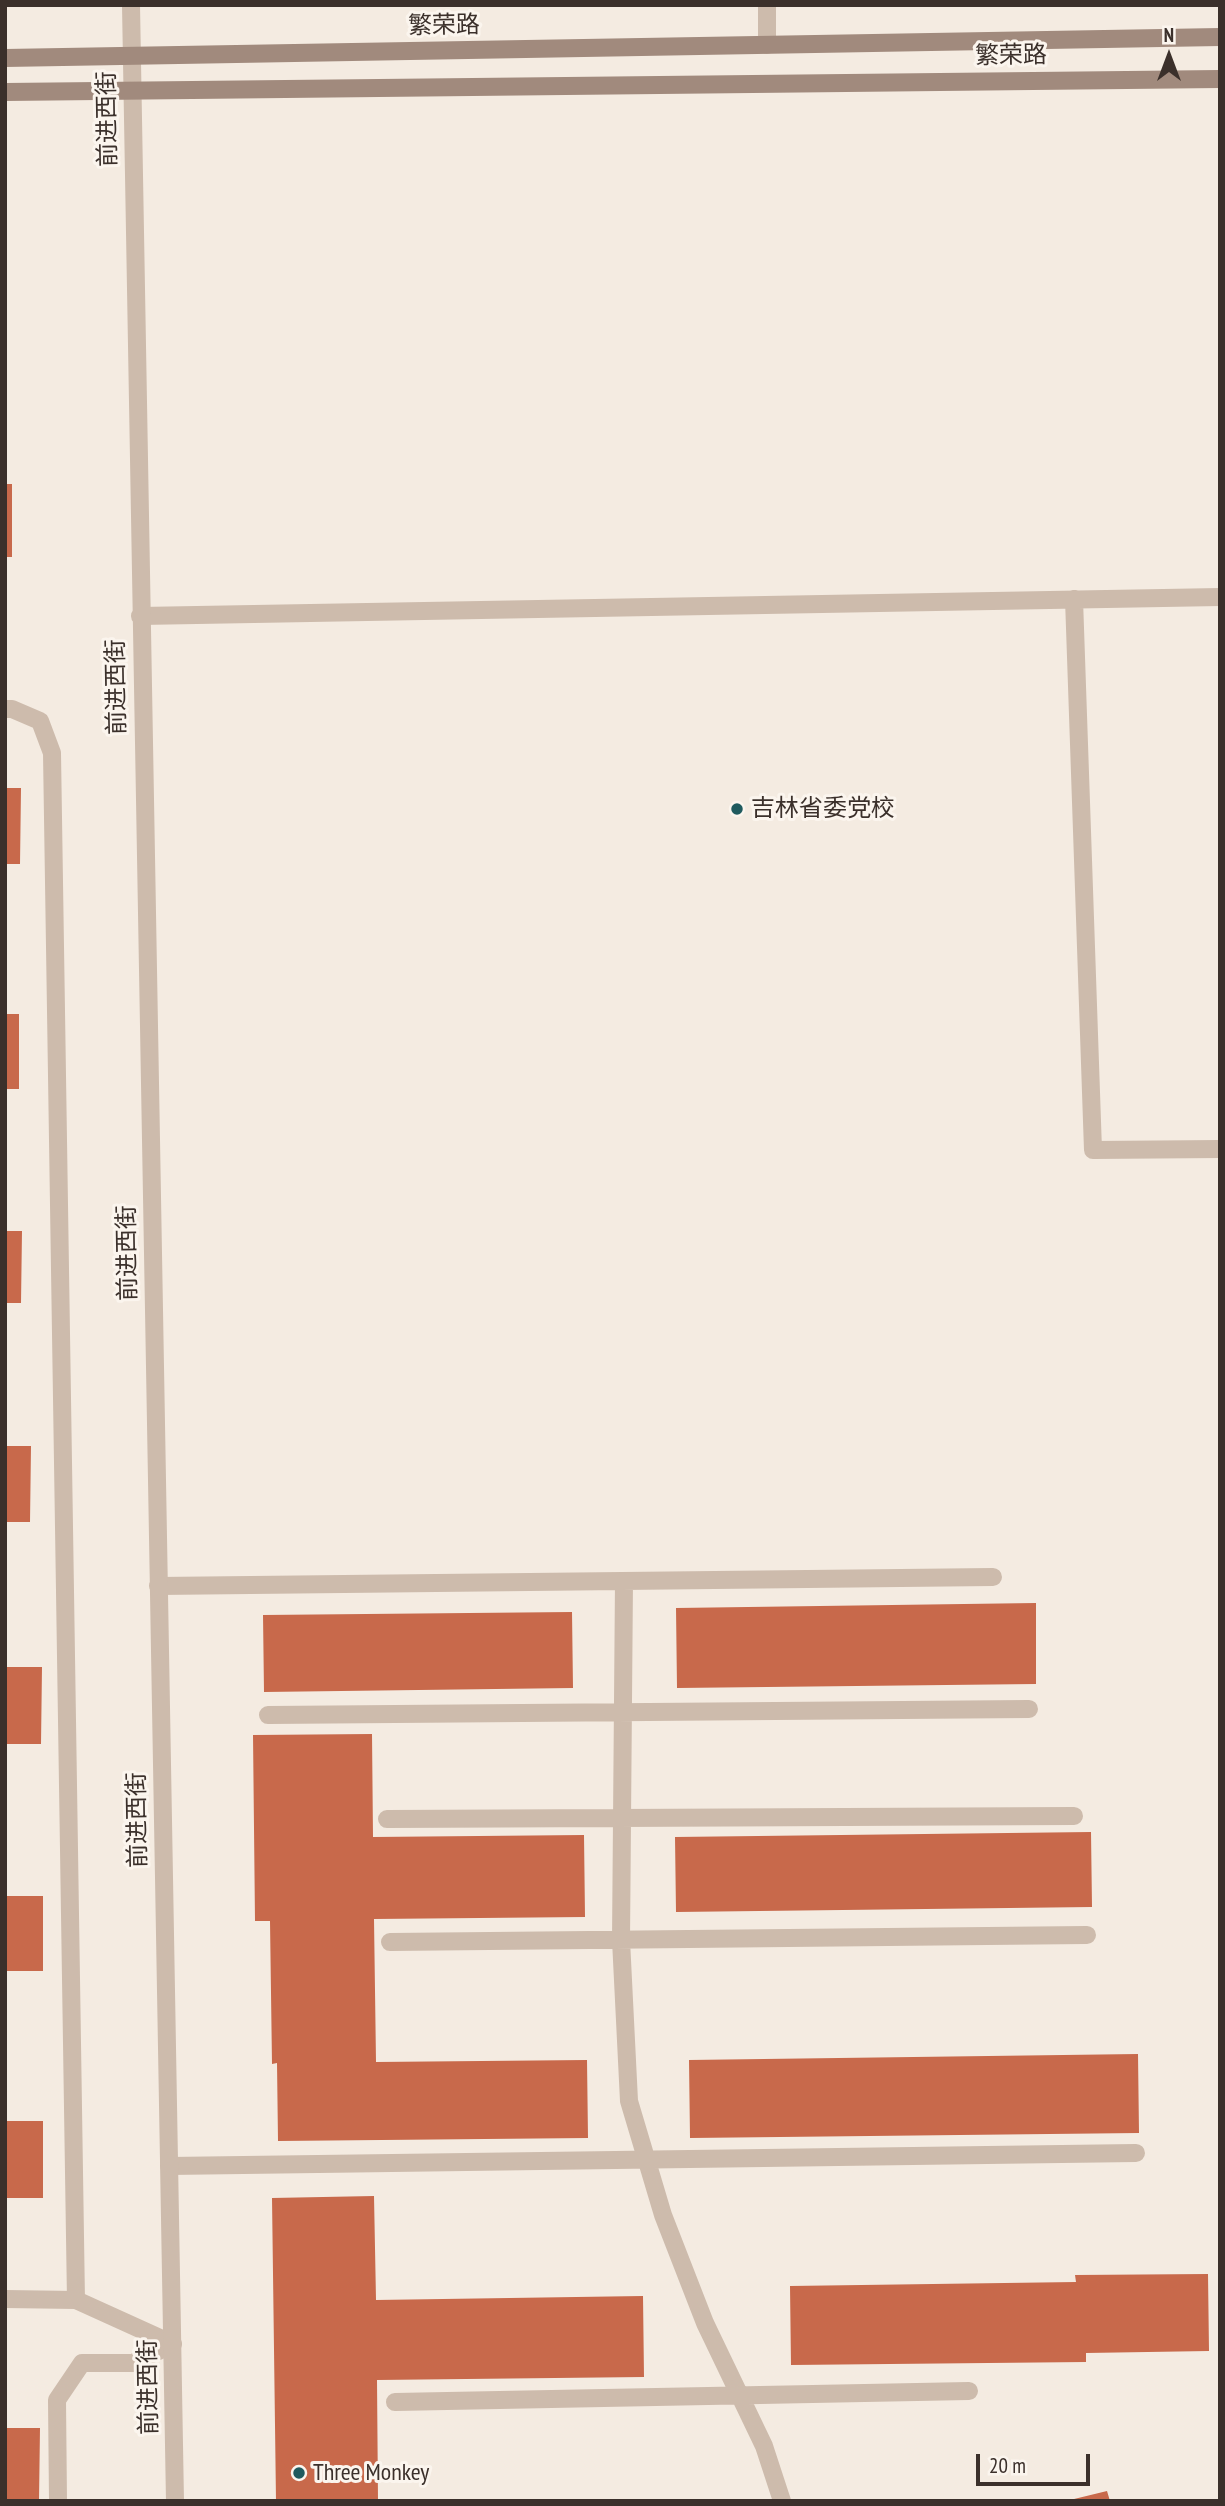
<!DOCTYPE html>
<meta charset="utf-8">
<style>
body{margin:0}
#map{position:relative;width:1225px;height:2506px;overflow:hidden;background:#f4ebe1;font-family:"PT Sans Narrow",sans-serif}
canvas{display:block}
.frame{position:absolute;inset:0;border:7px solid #3b302b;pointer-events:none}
.north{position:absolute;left:1134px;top:21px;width:70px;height:70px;-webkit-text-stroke:5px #fbf5ee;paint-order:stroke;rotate:0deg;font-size:19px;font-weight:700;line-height:28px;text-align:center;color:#3b302b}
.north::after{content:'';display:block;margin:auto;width:24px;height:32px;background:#3b302b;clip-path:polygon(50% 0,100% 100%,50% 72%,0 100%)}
.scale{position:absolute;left:976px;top:2454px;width:114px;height:32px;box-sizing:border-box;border:4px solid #3b302b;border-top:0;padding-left:9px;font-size:21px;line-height:24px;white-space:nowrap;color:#3b302b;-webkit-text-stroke:5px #fbf5ee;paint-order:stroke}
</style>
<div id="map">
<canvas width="1225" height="2506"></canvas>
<div class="frame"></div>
<div class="north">N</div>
<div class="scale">20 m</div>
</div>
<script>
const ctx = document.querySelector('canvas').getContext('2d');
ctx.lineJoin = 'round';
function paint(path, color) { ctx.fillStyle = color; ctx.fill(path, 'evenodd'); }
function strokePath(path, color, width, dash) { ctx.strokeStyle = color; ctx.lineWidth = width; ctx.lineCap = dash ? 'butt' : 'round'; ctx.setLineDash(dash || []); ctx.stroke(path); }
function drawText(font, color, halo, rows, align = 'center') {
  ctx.font = font + ' "PT Sans Narrow","Noto Sans SC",sans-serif'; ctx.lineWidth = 6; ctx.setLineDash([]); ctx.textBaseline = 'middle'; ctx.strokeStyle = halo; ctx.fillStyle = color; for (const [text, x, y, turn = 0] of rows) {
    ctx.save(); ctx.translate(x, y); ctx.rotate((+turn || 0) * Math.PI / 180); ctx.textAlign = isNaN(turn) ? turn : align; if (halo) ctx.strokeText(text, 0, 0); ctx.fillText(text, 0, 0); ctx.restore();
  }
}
const building = new Path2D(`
 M 5,484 L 12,484 L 12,557 L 5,557 Z
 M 5,788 L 21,788 L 20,864 L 5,864 Z
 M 5,1014 L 19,1014 L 19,1089 L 5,1089 Z
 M 5,1231 L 22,1231 L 21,1303 L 5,1303 Z
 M 5,1446 L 31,1446 L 30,1522 L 5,1522 Z
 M 1036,1603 L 1036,1684 L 677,1688 L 676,1608 Z
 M 572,1612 L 573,1688 L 264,1692 L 263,1615 Z
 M 5,1667 L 42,1667 L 41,1744 L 5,1744 Z
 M 372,1734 L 373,1837 L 584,1835 L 585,1917 L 374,1919 L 376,2062 L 587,2060 L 588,2138 L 278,2141 L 277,2063 L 272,2064 L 270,1921 L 255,1921 L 253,1735 Z
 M 1091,1832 L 1092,1907 L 676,1912 L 675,1837 Z
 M 5,1896 L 43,1896 L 43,1971 L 5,1971 Z
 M 1138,2054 L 1139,2133 L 690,2138 L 689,2060 Z
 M 5,2121 L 43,2121 L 43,2198 L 5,2198 Z
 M 374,2196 L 376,2300 L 643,2296 L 644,2377 L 377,2380 L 378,2501 L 276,2501 L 272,2198 Z
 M 1208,2274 L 1209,2351 L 1086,2353 L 1086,2362 L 791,2365 L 790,2286 L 1076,2282 L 1075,2275 Z
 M 5,2428 L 40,2428 L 39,2501 L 5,2501 Z
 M 1107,2491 L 1110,2501 L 1070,2501 L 1070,2500 Z`);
const service = new Path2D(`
 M 767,5 L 767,45
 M 1074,599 L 1093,1150 L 1220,1149
 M 140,616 L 1220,597
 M 5,709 L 12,709 L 40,721 L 52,753 L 76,2300
 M 624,1581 L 621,1940 L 629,2101 L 663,2215 L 705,2323 L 764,2446 L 782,2501
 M 158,1586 L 993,1577
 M 268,1715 L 1029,1709
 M 387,1819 L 1074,1816
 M 390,1942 L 1087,1935
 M 169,2166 L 1136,2153
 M 5,2299 L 76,2300 L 173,2344
 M 395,2402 L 969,2391
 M 58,2501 L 57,2400 L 82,2363 L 133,2363 L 173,2344`);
const tertiary = new Path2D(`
 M 131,5 L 175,2501`);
const secondary = new Path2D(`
 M 5,58 L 1220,37
 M 5,92 L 1220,79`);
const markers = [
 [737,809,7,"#1f5a5e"],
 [299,2473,7,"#1f5a5e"]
];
const streetNames = [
 ["繁荣路",444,26,-1],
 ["繁荣路",1011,56,-1],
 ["前进西街",108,119,-91],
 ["前进西街",117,687,-91],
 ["前进西街",128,1253,-91],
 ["前进西街",138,1820,-91],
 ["前进西街",149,2387,-91]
];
const poiNames = [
 ["吉林省委党校",751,809],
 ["Three Monkey",313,2473]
];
paint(building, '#c8694b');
strokePath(service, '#cdbbac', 18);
strokePath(tertiary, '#cdbbac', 18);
strokePath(secondary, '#a18a7d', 18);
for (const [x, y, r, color] of markers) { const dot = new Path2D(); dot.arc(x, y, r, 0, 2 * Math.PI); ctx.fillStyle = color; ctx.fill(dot); strokePath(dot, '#fbf5ee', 2.5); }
drawText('24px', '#3b302b', '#fbf5ee', streetNames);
drawText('24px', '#3b302b', '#fbf5ee', poiNames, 'left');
</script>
